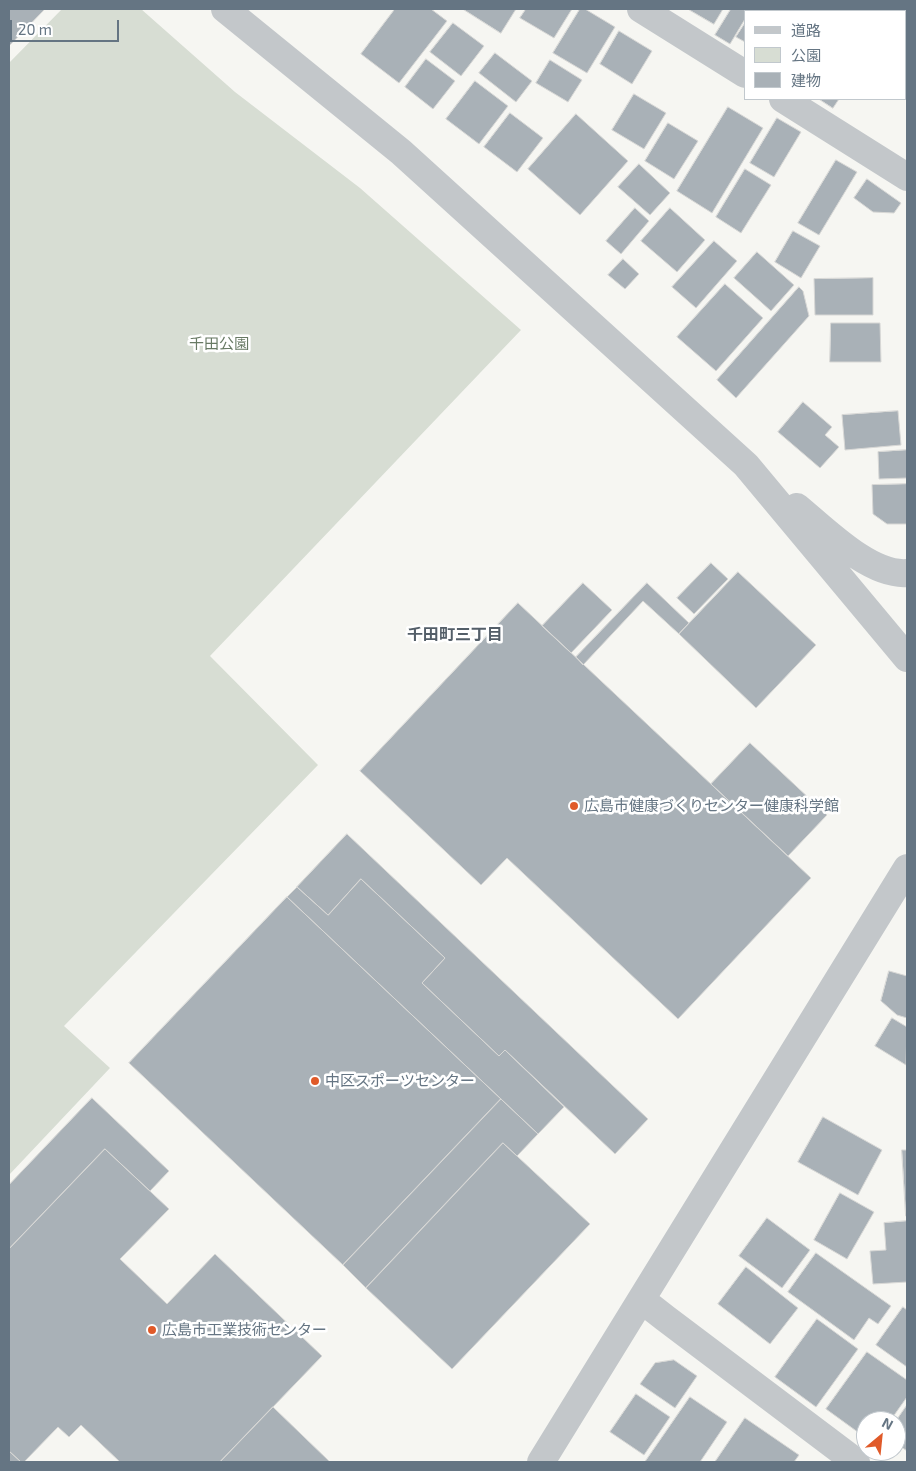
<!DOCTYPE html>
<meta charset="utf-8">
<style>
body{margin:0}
#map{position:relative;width:916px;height:1471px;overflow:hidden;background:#f6f6f2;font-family:"Exo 2","Noto Sans JP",sans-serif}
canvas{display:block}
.frame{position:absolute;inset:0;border:10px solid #657583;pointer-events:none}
.legend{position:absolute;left:744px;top:10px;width:162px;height:90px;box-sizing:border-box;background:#fff;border:1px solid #c1c8cd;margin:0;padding:6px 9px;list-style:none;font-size:15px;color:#657583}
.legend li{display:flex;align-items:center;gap:10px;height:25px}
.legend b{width:25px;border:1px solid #c1c8cd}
.north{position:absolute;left:856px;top:1411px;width:50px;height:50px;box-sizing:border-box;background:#fff;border:1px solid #c1c8cd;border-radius:50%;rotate:28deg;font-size:14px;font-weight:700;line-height:20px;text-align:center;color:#657583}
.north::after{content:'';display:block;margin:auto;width:18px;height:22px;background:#e05a29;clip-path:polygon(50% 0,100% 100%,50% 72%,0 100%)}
.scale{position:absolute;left:10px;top:20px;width:109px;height:22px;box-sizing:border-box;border:2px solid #657583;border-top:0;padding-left:6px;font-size:15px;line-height:18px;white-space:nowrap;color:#657583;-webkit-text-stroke:4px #fff;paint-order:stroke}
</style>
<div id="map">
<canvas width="916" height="1471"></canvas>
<div class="frame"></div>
<ul class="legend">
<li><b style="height:6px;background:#c3c7ca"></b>道路</li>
<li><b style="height:14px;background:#d7ddd3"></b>公園</li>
<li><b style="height:14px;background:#a9b1b7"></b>建物</li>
</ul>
<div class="north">N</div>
<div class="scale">20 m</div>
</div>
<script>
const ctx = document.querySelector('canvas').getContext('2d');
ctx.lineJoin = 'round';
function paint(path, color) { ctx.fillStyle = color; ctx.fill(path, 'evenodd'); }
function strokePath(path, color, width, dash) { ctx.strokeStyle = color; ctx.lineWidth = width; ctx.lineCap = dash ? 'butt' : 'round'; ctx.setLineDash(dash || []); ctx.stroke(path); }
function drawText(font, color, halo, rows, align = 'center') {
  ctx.font = font + ' "Exo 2","Noto Sans JP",sans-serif'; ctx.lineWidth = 5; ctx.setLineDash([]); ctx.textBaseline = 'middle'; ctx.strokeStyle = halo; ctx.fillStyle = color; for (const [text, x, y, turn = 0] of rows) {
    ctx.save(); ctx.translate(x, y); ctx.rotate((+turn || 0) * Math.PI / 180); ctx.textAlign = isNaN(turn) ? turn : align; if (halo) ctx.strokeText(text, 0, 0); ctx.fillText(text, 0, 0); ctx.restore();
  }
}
const green = new Path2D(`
 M 62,9 L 141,9 L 235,92 L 360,188 L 521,330 L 210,656 L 318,765 L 64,1026 L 110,1068 L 9,1175 L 9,63 Z`);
const building = new Path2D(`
 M 9,9 L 45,9 L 9,46 Z
 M 395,9 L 431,9 L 447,21 L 399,83 L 361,54 Z
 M 463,9 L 516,9 L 501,33 Z
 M 526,9 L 572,9 L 554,38 L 520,18 Z
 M 580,9 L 585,9 L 615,27 L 587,73 L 553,53 Z
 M 688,9 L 723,9 L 714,24 Z
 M 731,9 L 751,9 L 749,11 L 745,11 L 745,19 L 730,44 L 715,35 Z
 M 784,9 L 818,9 L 822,11 L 783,11 Z
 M 834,9 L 907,9 L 907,13 L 905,11 L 834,11 Z
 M 905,15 L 907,15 L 907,62 L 905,62 Z
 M 453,23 L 484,46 L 461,76 L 430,52 Z
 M 745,23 L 745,42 L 736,37 Z
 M 619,31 L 652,51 L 632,84 L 600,64 Z
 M 495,53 L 532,81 L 516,102 L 479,73 Z
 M 426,59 L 455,81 L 433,109 L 405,87 Z
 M 550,60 L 582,80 L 568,102 L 536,83 Z
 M 475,81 L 508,106 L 479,144 L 446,119 Z
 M 634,94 L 666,113 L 644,149 L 612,130 Z
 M 819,99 L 839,99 L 833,108 Z
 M 728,107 L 763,128 L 712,213 L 677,191 Z
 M 510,113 L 543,138 L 517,172 L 484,147 Z
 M 576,114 L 628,161 L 580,215 L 528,169 Z
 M 777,118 L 801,132 L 774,177 L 750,163 Z
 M 668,123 L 698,141 L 674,179 L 645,161 Z
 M 836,160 L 857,172 L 819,235 L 798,223 Z
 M 639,164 L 670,193 L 650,215 L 618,187 Z
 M 745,169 L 771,185 L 741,233 L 716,217 Z
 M 867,179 L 901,203 L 894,213 L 873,212 L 854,198 Z
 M 635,208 L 649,221 L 621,254 L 606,241 Z
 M 670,208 L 705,240 L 677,272 L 641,241 Z
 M 793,231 L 820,246 L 801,278 L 775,262 Z
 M 714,241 L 737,261 L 696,308 L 672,287 Z
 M 757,252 L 794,285 L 771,311 L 734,278 Z
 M 623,259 L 639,274 L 625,289 L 608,275 Z
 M 873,278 L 873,315 L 815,315 L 814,279 Z
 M 725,284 L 763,318 L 716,371 L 677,337 Z
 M 799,287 L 803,291 L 809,316 L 736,398 L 717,380 Z
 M 831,323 L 880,323 L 881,362 L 830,362 Z
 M 803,402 L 832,427 L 825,435 L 839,447 L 820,468 L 778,432 Z
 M 898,411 L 901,445 L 845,450 L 842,415 Z
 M 907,450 L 907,478 L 879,479 L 878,452 Z
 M 907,484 L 907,524 L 887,524 L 873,514 L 872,485 Z
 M 711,563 L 728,579 L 694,614 L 677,598 Z
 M 738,572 L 816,645 L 756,708 L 679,634 Z
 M 583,583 L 612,610 L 571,653 L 542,626 Z
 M 647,583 L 689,623 L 679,634 L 643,601 L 583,665 L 576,657 Z
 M 518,603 L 811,878 L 678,1019 L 507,858 L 481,885 L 360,771 Z
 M 750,743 L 827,815 L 788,856 L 711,784 Z
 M 347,834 L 648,1119 L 615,1154 L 505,1050 L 499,1056 L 422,983 L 445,958 L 361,879 L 328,915 L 297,887 Z
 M 361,879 L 445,958 L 422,983 L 499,1056 L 505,1050 L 564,1107 L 538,1134 L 287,897 L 297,887 L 328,915 Z
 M 287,897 L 501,1099 L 343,1265 L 129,1063 Z
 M 889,971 L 907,976 L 907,1018 L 897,1015 L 881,1001 Z
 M 892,1018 L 907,1027 L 906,1065 L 875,1046 Z
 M 92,1098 L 169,1171 L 150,1191 L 105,1149 L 9,1249 L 9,1185 Z
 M 501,1099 L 538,1134 L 517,1156 L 503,1143 L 366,1288 L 343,1265 Z
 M 823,1117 L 882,1150 L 858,1195 L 798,1162 Z
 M 503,1143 L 590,1224 L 452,1369 L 366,1288 Z
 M 105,1149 L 169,1209 L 120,1259 L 167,1304 L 215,1254 L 322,1356 L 220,1462 L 120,1462 L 81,1425 L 69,1437 L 58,1427 L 24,1462 L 21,1462 L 9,1451 L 9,1249 Z
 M 902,1150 L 907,1150 L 907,1216 L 906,1216 Z
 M 840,1193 L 874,1212 L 847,1259 L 814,1240 Z
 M 767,1218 L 810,1250 L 782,1288 L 739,1256 Z
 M 907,1221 L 907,1282 L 873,1284 L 870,1251 L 886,1250 L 884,1223 Z
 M 816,1253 L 891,1306 L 878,1324 L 869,1318 L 854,1340 L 788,1292 Z
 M 746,1267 L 798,1308 L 770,1344 L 718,1304 Z
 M 903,1307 L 907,1310 L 907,1367 L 876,1345 Z
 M 817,1319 L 858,1349 L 816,1407 L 775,1377 Z
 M 867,1352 L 907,1380 L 907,1397 L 890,1421 L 866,1421 L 866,1438 L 826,1409 Z
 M 674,1360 L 697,1376 L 675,1408 L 640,1384 L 655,1363 Z
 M 636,1394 L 670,1417 L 644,1455 L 610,1432 Z
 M 690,1397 L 727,1422 L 700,1462 L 645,1462 Z
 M 907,1405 L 907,1451 L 896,1443 L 896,1421 Z
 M 273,1407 L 330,1462 L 220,1462 Z
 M 745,1418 L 799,1455 L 794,1462 L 715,1462 Z
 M 9,1451 L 21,1462 L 9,1462 Z`);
const minor = new Path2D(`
 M 225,9 L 401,152 L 746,465 L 907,658
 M 641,9 L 745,74
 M 783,99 L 907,177
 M 797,507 C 825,530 870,576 907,573
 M 642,1300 L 665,1318 L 856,1462
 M 541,1462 L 907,868`);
const markers = [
 [574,806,5,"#e05a29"],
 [315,1081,5,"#e05a29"],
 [152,1330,5,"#e05a29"]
];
const parkNames = [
 ["千田公園",219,344]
];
const poiNames = [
 ["広島市健康づくりセンター健康科学館",584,806],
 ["中区スポーツセンター",325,1081],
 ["広島市工業技術センター",162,1330]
];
const neighbourhoodNames = [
 ["千田町三丁目",455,635]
];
paint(green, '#d7ddd3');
paint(building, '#a9b1b7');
strokePath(building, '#d7d7d5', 1);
strokePath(minor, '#c3c7ca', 28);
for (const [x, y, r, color] of markers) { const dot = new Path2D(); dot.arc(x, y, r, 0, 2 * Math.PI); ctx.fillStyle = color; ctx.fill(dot); strokePath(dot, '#fff', 2); }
drawText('15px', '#687a64', '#fff', parkNames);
drawText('15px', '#657583', '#fff', poiNames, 'left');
drawText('bold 16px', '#535e68', '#fff', neighbourhoodNames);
</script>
